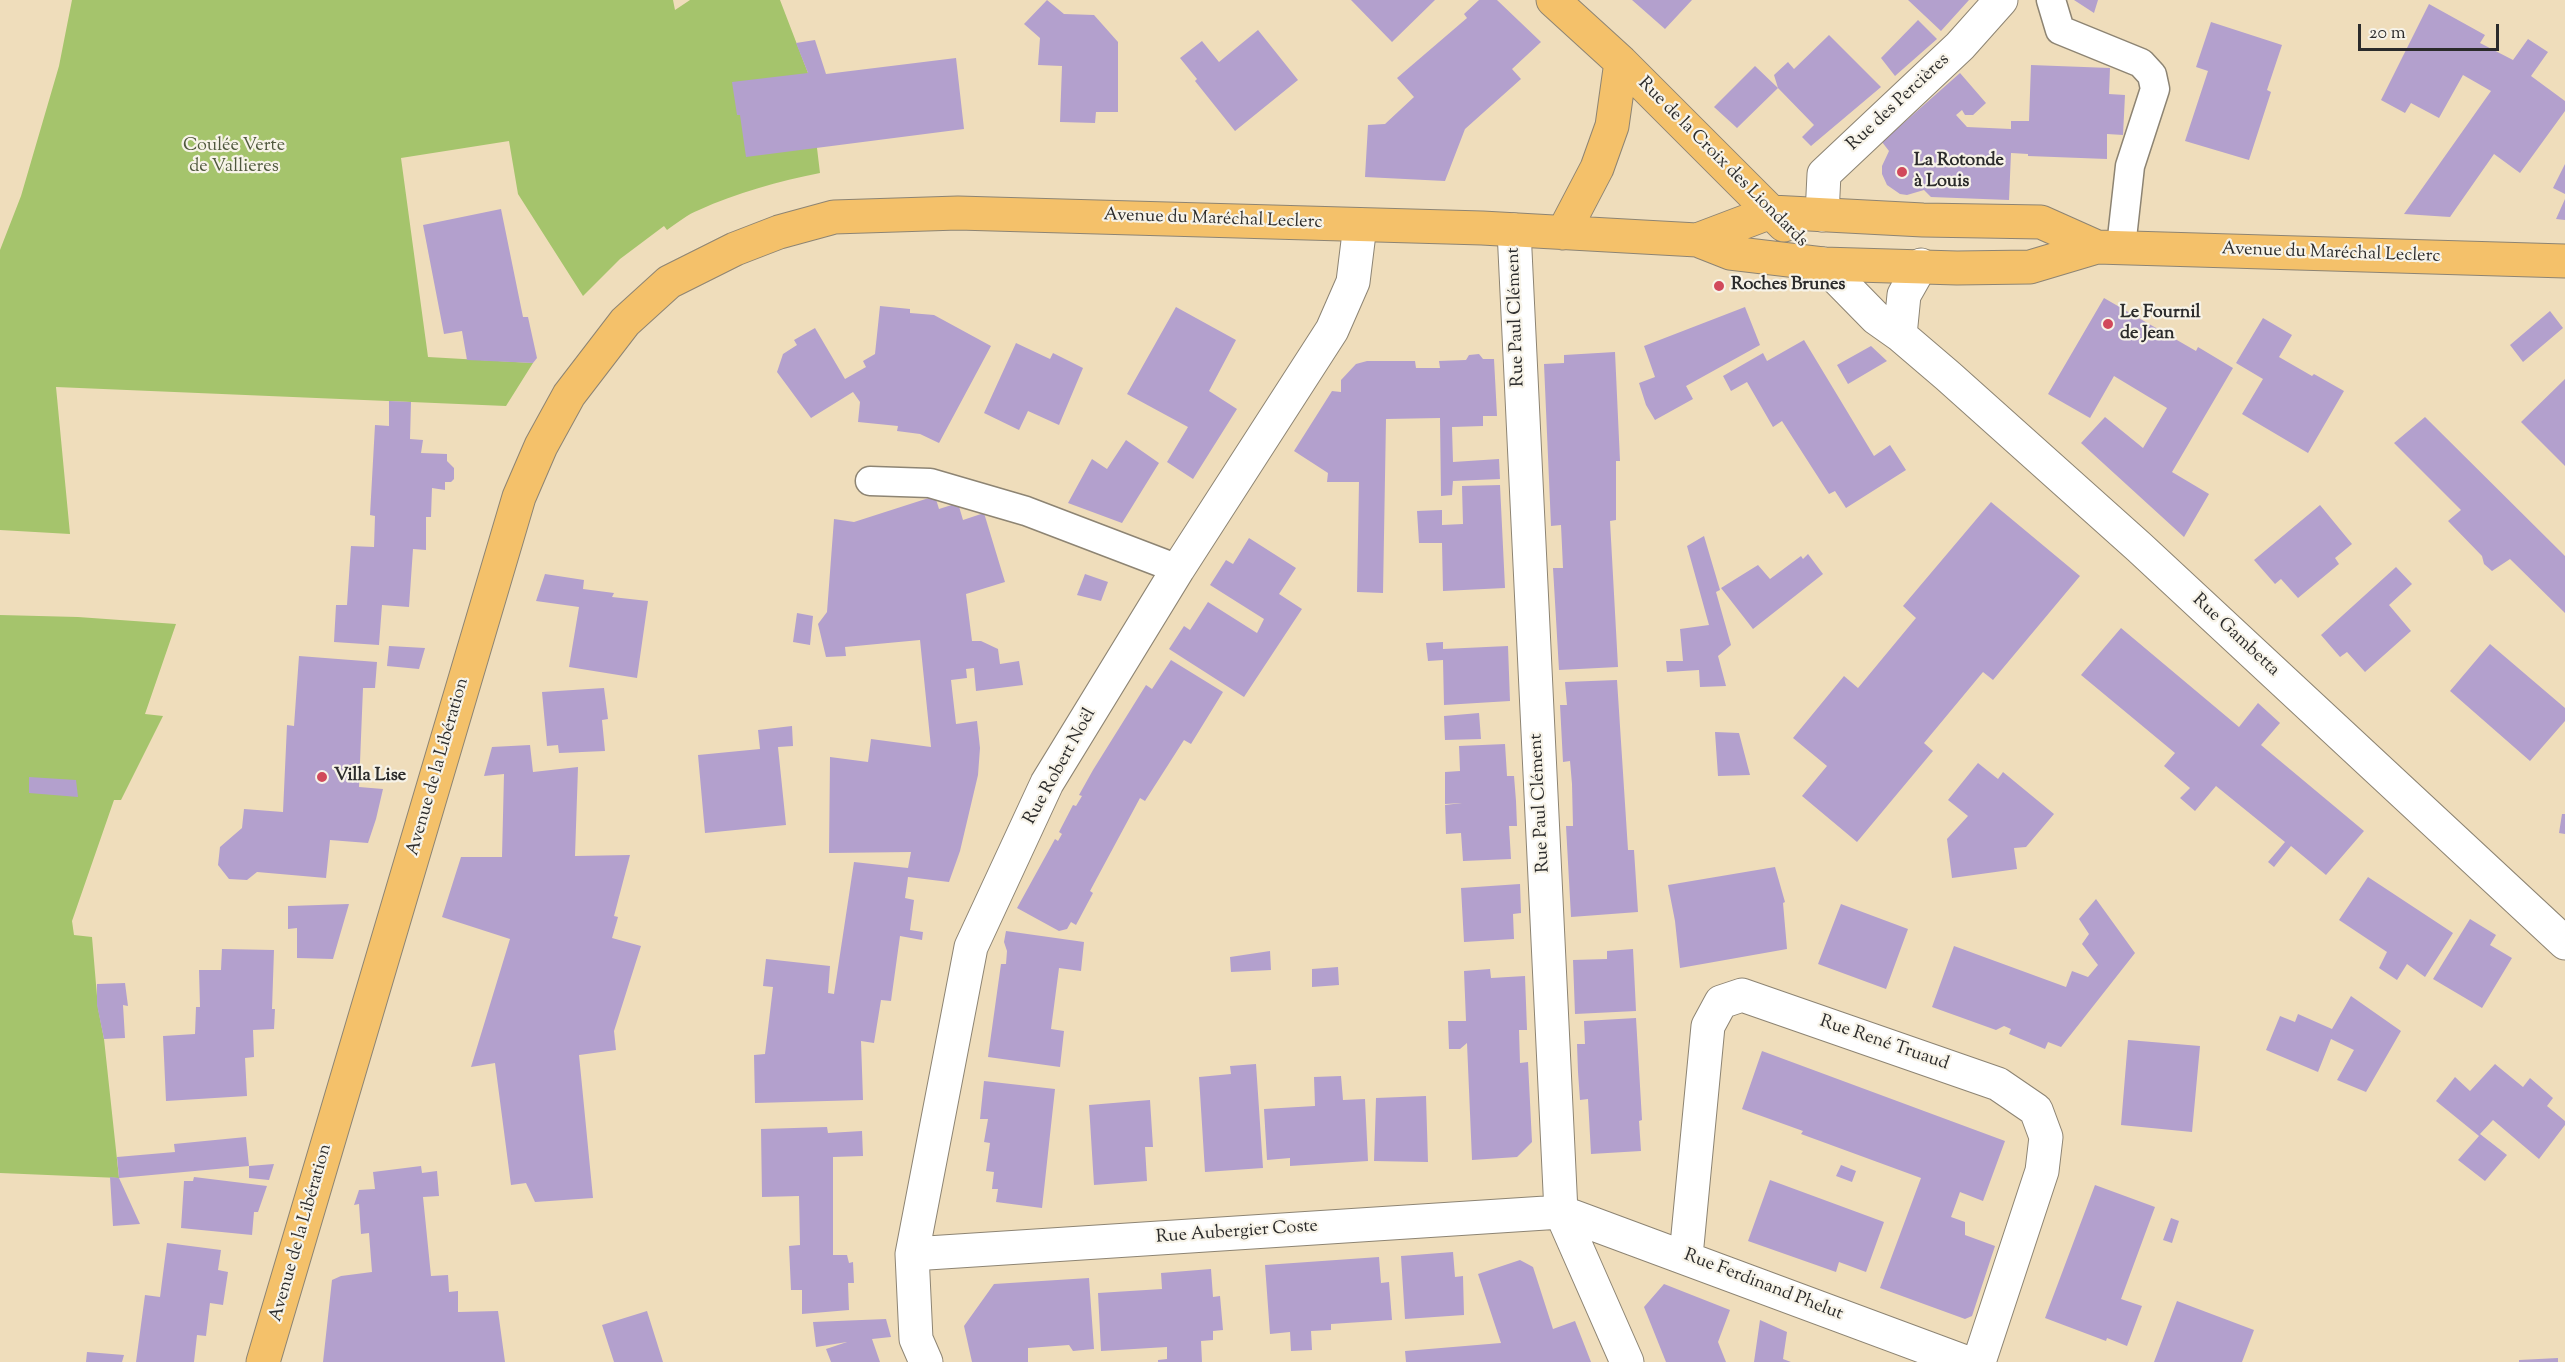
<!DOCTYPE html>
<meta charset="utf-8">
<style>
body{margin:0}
#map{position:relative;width:2565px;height:1362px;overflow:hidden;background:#efddbb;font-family:"Sorts Mill Goudy",serif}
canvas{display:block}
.scale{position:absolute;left:2358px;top:24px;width:141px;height:27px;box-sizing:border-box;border:3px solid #2b2b2b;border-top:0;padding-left:8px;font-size:18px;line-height:21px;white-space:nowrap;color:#2b2b2b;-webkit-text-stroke:4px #f7f3e8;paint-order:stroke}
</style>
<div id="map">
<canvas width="2565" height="1362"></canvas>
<div class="scale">20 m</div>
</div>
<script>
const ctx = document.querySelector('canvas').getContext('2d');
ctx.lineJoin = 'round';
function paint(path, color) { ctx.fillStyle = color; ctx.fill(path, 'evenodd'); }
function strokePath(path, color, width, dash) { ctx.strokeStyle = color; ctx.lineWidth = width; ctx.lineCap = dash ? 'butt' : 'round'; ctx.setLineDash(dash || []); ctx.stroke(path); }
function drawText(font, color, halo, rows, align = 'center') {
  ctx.font = font + ' "Sorts Mill Goudy",serif'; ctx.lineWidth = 4.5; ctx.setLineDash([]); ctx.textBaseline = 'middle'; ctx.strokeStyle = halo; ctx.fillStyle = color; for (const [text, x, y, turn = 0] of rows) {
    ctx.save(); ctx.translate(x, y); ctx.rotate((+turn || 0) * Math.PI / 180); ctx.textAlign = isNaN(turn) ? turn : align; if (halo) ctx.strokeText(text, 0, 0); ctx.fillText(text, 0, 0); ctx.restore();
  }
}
const green = new Path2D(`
 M 72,0 L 673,0 L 675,10 L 690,0 L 780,0 L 808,73 L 820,173 C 779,181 736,193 699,210 C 688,214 677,223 667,230 L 664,226 L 620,259 L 583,296 L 518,194 L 509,141 L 401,158 L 428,357 L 533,363 L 506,406 L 56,387 L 70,534 L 0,530 L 0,250 L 21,196 L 59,66 Z
 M 0,615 L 78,617 L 176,624 L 145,714 L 163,716 L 121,800 L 114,800 L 72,921 L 74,935 L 92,937 L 98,1008 L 104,1039 L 119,1178 L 0,1173 Z`);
const building = new Path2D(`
 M 1047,0 L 1064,14 L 1094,15 L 1118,42 L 1118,112 L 1096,112 L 1095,123 L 1060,122 L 1062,66 L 1038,65 L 1040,38 L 1024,24 Z
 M 1351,0 L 1435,0 L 1392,42 Z
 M 1479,0 L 1497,0 L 1541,42 L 1512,69 L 1521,79 L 1465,129 L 1445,181 L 1365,177 L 1368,125 L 1385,124 L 1414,97 L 1397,78 L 1467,18 L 1464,14 Z
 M 1632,0 L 1692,0 L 1665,29 Z
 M 1908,0 L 1969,0 L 1941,31 Z
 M 2074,0 L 2098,0 L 2094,13 Z
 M 2429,4 L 2485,35 L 2480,43 L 2513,60 L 2528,39 L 2548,52 L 2531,76 L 2565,101 L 2565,111 L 2520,173 L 2494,154 L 2450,217 L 2404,214 L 2491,91 L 2463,75 L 2439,118 L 2411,103 L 2405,113 L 2381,100 Z
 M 1918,20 L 1937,39 L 1895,76 L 1881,58 Z
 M 2211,22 L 2282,45 L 2267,90 L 2271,92 L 2249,160 L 2185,141 L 2208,71 L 2196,67 Z
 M 1258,30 L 1298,80 L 1235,131 L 1195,81 L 1197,79 L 1180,58 L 1202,41 L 1219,62 Z
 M 1829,35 L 1881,87 L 1811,146 L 1802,137 L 1814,125 L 1778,88 L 1774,75 L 1788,62 L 1794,69 Z
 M 815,40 L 826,74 L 956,58 L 964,129 L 746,157 L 740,115 L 737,115 L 732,82 L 808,73 L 796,43 Z
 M 2031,65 L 2110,68 L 2109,94 L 2125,95 L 2123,135 L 2107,134 L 2107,159 L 2028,156 L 2028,154 L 2011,153 L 2009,200 L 1931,197 L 1924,190 L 1907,195 L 1900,194 L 1887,185 L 1882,174 L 1882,166 L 1889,151 L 1882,142 L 1960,73 L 1986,103 L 1973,115 L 1965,115 L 1962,110 L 1956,115 L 1967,127 L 2011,129 L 2011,121 L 2029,121 Z
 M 1755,66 L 1778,88 L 1737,128 L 1714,107 Z
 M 2565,164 L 2565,194 L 2553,188 Z
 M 2565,199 L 2565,220 L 2556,219 Z
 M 501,209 L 523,317 L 528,317 L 537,358 L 533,363 L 467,360 L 462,331 L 444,334 L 423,225 Z
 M 2104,298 L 2196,351 L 2198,347 L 2233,368 L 2172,472 L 2209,494 L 2184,537 L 2081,443 L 2105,417 L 2143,448 L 2167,408 L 2114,376 L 2090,418 L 2048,394 Z
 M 880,306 L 910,309 L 910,313 L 934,315 L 991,346 L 939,443 L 920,434 L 897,431 L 898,426 L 858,422 L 860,402 L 853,392 L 811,418 L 777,372 L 783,354 L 797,345 L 794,340 L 815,328 L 845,379 L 866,367 L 863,361 L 875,354 Z
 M 1176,307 L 1236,340 L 1209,391 L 1237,409 L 1193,479 L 1167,462 L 1188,427 L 1127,394 Z
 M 1745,307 L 1760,345 L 1686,386 L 1693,399 L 1655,420 L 1646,405 L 1639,383 L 1655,377 L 1644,346 Z
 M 2550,311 L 2563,328 L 2523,362 L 2510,345 Z
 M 2263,318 L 2292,335 L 2279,357 L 2312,376 L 2314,374 L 2344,391 L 2308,453 L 2242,414 L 2263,379 L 2236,363 Z
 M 1804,340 L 1874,456 L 1890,445 L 1906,470 L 1846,508 L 1835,491 L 1829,494 L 1782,421 L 1773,427 L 1747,382 L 1731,391 L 1723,376 L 1763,353 L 1767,361 Z
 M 1016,343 L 1050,359 L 1053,353 L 1083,368 L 1059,425 L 1028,411 L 1019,430 L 984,413 Z
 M 1871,346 L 1887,361 L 1848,384 L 1837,365 Z
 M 1615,352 L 1620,461 L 1616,461 L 1616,520 L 1610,521 L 1618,667 L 1559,670 L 1553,568 L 1563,568 L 1561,525 L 1551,526 L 1544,364 L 1564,363 L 1564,355 Z
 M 1479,354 L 1483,359 L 1494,359 L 1497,416 L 1483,416 L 1483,426 L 1452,427 L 1453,462 L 1499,459 L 1500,479 L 1453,481 L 1452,495 L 1441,496 L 1440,418 L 1386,419 L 1383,593 L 1357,592 L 1359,482 L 1327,482 L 1328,473 L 1294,451 L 1332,391 L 1341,392 L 1341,380 L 1356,364 L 1367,361 L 1415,361 L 1416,368 L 1440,368 L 1439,361 L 1466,360 L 1469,355 Z
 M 2565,379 L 2565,466 L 2521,422 Z
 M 389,401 L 411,402 L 410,439 L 423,440 L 421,453 L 447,454 L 447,461 L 454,468 L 454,479 L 451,482 L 445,482 L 445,490 L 432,488 L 431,517 L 426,517 L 426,550 L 413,549 L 409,607 L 382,605 L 379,645 L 334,642 L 336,605 L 347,605 L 351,546 L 374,547 L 375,516 L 370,515 L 375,425 L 389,426 Z
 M 2425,417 L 2565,556 L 2565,613 L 2510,559 L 2492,571 L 2484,564 L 2482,556 L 2448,521 L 2461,510 L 2394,443 Z
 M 1126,440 L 1159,463 L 1122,523 L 1068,503 L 1092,459 L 1107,469 Z
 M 1500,485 L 1505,588 L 1443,591 L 1442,543 L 1419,543 L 1417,511 L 1442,510 L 1442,525 L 1463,524 L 1462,486 Z
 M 935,496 L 939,509 L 958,503 L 963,520 L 984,513 L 1005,582 L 966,594 L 972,641 L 981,641 L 998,649 L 1000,664 L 1019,661 L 1023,685 L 976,691 L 974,668 L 966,669 L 967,678 L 951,680 L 956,724 L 977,721 L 980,748 L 978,775 L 960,851 L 949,882 L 908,877 L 905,898 L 914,900 L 910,930 L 923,932 L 922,940 L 900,936 L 891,1001 L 881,1000 L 874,1043 L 861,1041 L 863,1100 L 755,1103 L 754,1055 L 765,1054 L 773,987 L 763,986 L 766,959 L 830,966 L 828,993 L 834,994 L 854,862 L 908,868 L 911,852 L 829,853 L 830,757 L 868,762 L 871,739 L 931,747 L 920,640 L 845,647 L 846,656 L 826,657 L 818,624 L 827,612 L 834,519 L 854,522 Z
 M 1991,502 L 2080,576 L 1993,680 L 1983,672 L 1924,743 L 1933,751 L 1857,842 L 1802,796 L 1827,766 L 1793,738 L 1844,676 L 1858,688 L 1916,618 L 1903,606 Z
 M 2320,505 L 2352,544 L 2335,558 L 2339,564 L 2298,598 L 2281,579 L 2275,584 L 2254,560 Z
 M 1704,536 L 1720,590 L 1716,592 L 1731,645 L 1718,656 L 1726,686 L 1700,687 L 1699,670 L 1667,672 L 1666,661 L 1683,661 L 1680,629 L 1709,625 L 1687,546 Z
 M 1249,538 L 1296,568 L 1279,594 L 1302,609 L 1244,697 L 1169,649 L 1184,626 L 1190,630 L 1208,602 L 1257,633 L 1264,619 L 1210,585 L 1226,560 L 1233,564 Z
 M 1808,554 L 1823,574 L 1753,629 L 1721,588 L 1758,565 L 1770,579 L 1801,556 L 1803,559 Z
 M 2396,567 L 2412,584 L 2389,605 L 2411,631 L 2365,672 L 2347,652 L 2340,657 L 2321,635 Z
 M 545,574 L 584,580 L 583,589 L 614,593 L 612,597 L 648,601 L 637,678 L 569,667 L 579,607 L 536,601 Z
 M 1085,574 L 1108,582 L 1101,601 L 1077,595 Z
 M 797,613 L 813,616 L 810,645 L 793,642 Z
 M 2121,628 L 2239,727 L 2258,703 L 2280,723 L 2261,745 L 2364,831 L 2326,875 L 2291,846 L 2274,867 L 2268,862 L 2285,842 L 2216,786 L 2195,811 L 2180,798 L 2190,788 L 2164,766 L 2175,753 L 2081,675 Z
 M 1443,642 L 1443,649 L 1508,646 L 1510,701 L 1444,705 L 1443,660 L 1428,661 L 1426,643 Z
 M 2490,644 L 2565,708 L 2565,721 L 2530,761 L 2450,691 Z
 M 389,646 L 425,648 L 419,669 L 387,666 Z
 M 299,656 L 377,662 L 375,688 L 363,688 L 359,787 L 383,789 L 376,819 L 368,843 L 330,840 L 326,878 L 257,872 L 247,880 L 229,879 L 218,865 L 220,847 L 242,828 L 244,809 L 283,812 L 287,725 L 294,726 Z
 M 1171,660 L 1223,692 L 1191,744 L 1184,740 L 1145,801 L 1140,798 L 1090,891 L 1093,893 L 1076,925 L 1071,922 L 1067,929 L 1059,931 L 1017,908 L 1055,839 L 1058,841 L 1062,834 L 1059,832 L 1073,805 L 1076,806 L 1082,796 L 1079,795 L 1093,770 L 1146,685 L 1152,689 Z
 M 1617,680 L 1628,850 L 1634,850 L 1638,912 L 1571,917 L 1566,826 L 1573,826 L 1572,784 L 1570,761 L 1563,762 L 1560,705 L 1567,705 L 1565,682 Z
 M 604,688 L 608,719 L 602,720 L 605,751 L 559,753 L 558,745 L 547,746 L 542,692 Z
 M 1479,713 L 1481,739 L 1445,740 L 1444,716 Z
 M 792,726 L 793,746 L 778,747 L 786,825 L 705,833 L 698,755 L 760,749 L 758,730 Z
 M 1715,732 L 1739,733 L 1750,775 L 1718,776 Z
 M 1505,744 L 1507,776 L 1514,776 L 1516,801 L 1517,826 L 1509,826 L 1511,859 L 1463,861 L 1461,833 L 1446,834 L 1445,805 L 1462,803 L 1445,804 L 1445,772 L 1460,771 L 1459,746 Z
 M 530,745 L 533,772 L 578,767 L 575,856 L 630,855 L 614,916 L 618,917 L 612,938 L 641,946 L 614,1031 L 616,1050 L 579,1055 L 593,1198 L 535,1202 L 526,1183 L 511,1185 L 495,1063 L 471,1067 L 510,939 L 442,917 L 461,857 L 502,857 L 504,774 L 484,776 L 492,747 Z
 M 1978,763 L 1998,779 L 2003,772 L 2054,814 L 2026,847 L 2014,848 L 2017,869 L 1952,878 L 1947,839 L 1968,816 L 1948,800 Z
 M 29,777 L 76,780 L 78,797 L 29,793 Z
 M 2562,814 L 2565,814 L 2565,834 L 2559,833 Z
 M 1775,867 L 1785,902 L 1783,903 L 1787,949 L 1680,968 L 1675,921 L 1668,885 Z
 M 2368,877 L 2453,933 L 2425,977 L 2407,964 L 2397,980 L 2379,968 L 2387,952 L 2339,920 Z
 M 1520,884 L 1521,913 L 1513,914 L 1514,939 L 1464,942 L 1461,888 Z
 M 2096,899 L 2135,953 L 2061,1047 L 2048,1042 L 2045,1049 L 2009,1034 L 2011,1029 L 2004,1026 L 1996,1030 L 1932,1007 L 1954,946 L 2066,987 L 2072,971 L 2088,977 L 2098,965 L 2082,944 L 2089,934 L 2079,919 Z
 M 349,904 L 333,959 L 297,958 L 297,928 L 288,929 L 288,906 Z
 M 1841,904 L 1908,929 L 1886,989 L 1818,964 Z
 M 2470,919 L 2496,935 L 2490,945 L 2512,958 L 2482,1008 L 2433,979 Z
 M 1006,931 L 1084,942 L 1081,971 L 1059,968 L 1051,1029 L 1064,1031 L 1060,1067 L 988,1057 L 1001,964 L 1006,964 L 1007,951 L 1004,942 Z
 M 222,949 L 274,950 L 272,1009 L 275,1009 L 274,1029 L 253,1030 L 254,1057 L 245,1058 L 247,1096 L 166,1101 L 163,1036 L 195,1034 L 196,1007 L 200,1007 L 199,970 L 221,970 Z
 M 1633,949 L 1636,1011 L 1575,1014 L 1573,960 L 1607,959 L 1607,951 Z
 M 1270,951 L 1271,970 L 1231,972 L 1230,957 Z
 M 1338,967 L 1339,985 L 1312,987 L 1312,969 Z
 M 1490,969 L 1491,978 L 1525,976 L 1527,1030 L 1519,1030 L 1520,1063 L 1528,1062 L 1532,1142 L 1517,1157 L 1472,1160 L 1467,1043 L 1460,1049 L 1449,1049 L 1448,1021 L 1466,1021 L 1464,971 Z
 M 125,983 L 128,1006 L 123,1005 L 125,1038 L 104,1039 L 97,1005 L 97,984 Z
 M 2351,996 L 2401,1031 L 2366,1092 L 2337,1080 L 2354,1050 L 2331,1039 L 2318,1072 L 2266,1050 L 2280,1016 L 2295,1022 L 2298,1014 L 2332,1029 Z
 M 1636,1018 L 1642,1120 L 1639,1121 L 1641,1151 L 1591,1154 L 1588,1099 L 1580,1100 L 1578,1072 L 1577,1044 L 1585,1044 L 1584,1021 Z
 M 2128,1040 L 2200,1046 L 2192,1132 L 2121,1125 Z
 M 1762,1051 L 2005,1141 L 1983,1201 L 1960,1192 L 1951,1217 L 1965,1222 L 1965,1235 L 1995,1246 L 1972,1316 L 1965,1319 L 1880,1288 L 1921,1178 L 1801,1134 L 1803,1131 L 1742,1109 Z
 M 1256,1064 L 1263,1168 L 1205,1172 L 1199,1077 L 1231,1074 L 1230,1066 Z
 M 2495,1064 L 2523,1087 L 2530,1078 L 2553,1098 L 2547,1106 L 2565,1121 L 2565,1125 L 2539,1159 L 2493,1120 L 2480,1134 L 2507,1155 L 2485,1181 L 2458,1160 L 2479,1136 L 2436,1101 L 2455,1077 L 2470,1091 Z
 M 1341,1076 L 1343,1100 L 1365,1099 L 1368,1161 L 1290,1166 L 1290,1158 L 1267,1160 L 1264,1109 L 1315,1106 L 1314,1077 Z
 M 984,1081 L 1055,1089 L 1042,1208 L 996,1202 L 998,1189 L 992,1189 L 994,1172 L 986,1171 L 990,1143 L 984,1142 L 988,1119 L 980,1119 Z
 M 1426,1096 L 1428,1162 L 1374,1161 L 1376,1098 Z
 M 1150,1100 L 1153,1147 L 1145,1147 L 1147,1181 L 1094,1185 L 1089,1105 Z
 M 827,1127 L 828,1133 L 862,1131 L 863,1156 L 833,1157 L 833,1255 L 847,1255 L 849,1263 L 853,1262 L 854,1283 L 848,1283 L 849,1310 L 802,1314 L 802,1290 L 791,1290 L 789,1246 L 800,1245 L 799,1196 L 762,1197 L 761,1129 Z
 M 246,1137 L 249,1166 L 119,1178 L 117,1157 L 175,1152 L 174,1144 Z
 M 274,1164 L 269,1180 L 249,1178 L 249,1166 Z
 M 1841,1165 L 1856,1171 L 1852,1182 L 1836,1176 Z
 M 421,1166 L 422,1173 L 437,1171 L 439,1196 L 423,1197 L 431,1276 L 448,1275 L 449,1292 L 458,1291 L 458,1312 L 498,1311 L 505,1362 L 323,1362 L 332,1280 L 341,1276 L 372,1272 L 369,1233 L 361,1234 L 359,1204 L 354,1205 L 359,1190 L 375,1189 L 373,1172 Z
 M 110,1177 L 119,1178 L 140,1224 L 113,1226 Z
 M 194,1177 L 267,1186 L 258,1212 L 254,1212 L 252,1235 L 181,1228 L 184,1181 L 193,1181 Z
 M 1770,1180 L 1884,1222 L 1866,1272 L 1839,1262 L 1836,1272 L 1748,1241 Z
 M 2095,1185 L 2155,1207 L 2121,1299 L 2142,1306 L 2127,1346 L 2107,1338 L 2106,1341 L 2045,1318 Z
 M 2171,1218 L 2179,1221 L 2172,1243 L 2163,1240 Z
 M 167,1243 L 221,1250 L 218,1270 L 228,1272 L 223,1305 L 210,1303 L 206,1336 L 197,1335 L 194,1362 L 136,1362 L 145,1295 L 160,1297 Z
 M 1453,1252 L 1455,1277 L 1463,1276 L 1464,1315 L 1405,1319 L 1401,1256 Z
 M 1379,1257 L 1381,1283 L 1389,1282 L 1392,1320 L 1331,1324 L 1331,1330 L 1311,1331 L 1312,1350 L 1291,1351 L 1290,1332 L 1270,1334 L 1265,1265 Z
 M 1520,1260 L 1533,1267 L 1553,1329 L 1575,1321 L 1591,1362 L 1406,1362 L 1405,1351 L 1501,1343 L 1478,1274 Z
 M 1211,1269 L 1213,1297 L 1220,1296 L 1223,1330 L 1213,1331 L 1213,1340 L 1201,1341 L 1202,1362 L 1158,1362 L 1158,1360 L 1167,1359 L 1167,1347 L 1101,1351 L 1098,1293 L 1162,1289 L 1161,1273 Z
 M 1089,1278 L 1094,1349 L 1073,1351 L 1069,1345 L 1028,1348 L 1028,1362 L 972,1362 L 964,1326 L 994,1284 Z
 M 1664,1284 L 1730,1310 L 1718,1342 L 1726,1362 L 1666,1362 L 1644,1307 Z
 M 2177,1301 L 2254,1330 L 2242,1362 L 2154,1362 Z
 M 647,1311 L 663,1362 L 614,1362 L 602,1325 Z
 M 886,1319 L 891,1337 L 872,1339 L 880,1362 L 831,1362 L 826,1349 L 847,1342 L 816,1347 L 813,1322 Z
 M 1760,1320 L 1787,1332 L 1783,1359 L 1791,1362 L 1754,1362 Z
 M 87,1352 L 124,1355 L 122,1362 L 86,1362 Z
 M 2558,1358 L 2558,1362 L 2519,1362 L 2519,1360 Z`);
const lane = new Path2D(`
 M 2051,0 L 2060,30 L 2141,63 L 2152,75 L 2155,89 L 2130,166 L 2121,247
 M 870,481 L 930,483 L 1026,511 L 1178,569`);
const street = new Path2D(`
 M 1822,215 L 1824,174 L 1960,46 L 2001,0
 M 1514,230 L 1561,1212 L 1627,1362
 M 1823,264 L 1876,318 L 1900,335 L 1948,376 L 2139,547 L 2565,943
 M 1900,335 L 1904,295 L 1921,265
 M 912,1254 L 1561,1212 L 1965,1362
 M 1686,1256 L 1708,1026 L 1721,1002 L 1742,995 L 1998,1084 L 2036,1110 L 2046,1137 L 2042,1171 L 1979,1362
 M 926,1362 L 916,1339 L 912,1254 L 971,947 L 1047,783 L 1178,569 L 1332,330 L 1353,282 L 1360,225`);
const primary = new Path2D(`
 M 1553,0 L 1621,62 L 1784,225
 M 1563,233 L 1597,168 L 1612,126 L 1621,62
 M 1697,240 L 1771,212 L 1923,220 L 2041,222 L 2097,247
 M 263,1362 L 519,497 L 541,446 L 569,395 L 625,322 L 669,282 L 735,249 L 779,232 L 834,217 L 958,213 L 1482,228 L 1697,240 L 1730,253 L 1823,264 L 1957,268 L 2030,267 L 2097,247 L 2565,261`);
const markers = [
 [1902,172,6,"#d1495b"],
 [1719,286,6,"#d1495b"],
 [2108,324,6,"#d1495b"],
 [322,777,6,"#d1495b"]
];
const streetNames = [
 ["Rue des Percières",1899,103,-43],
 ["Rue de la Croix des Liondards",1722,163,45],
 ["Avenue du Maréchal Leclerc",1213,220,2],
 ["Avenue du Maréchal Leclerc",2331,254,2],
 ["Rue Paul Clément",1517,317,-92],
 ["Rue Gambetta",2235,636,43],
 ["Avenue de la Libération",439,767,-74],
 ["Rue Robert Noël",1061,767,-61],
 ["Rue Paul Clément",1541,803,-93],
 ["Rue René Truaud",1884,1044,19],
 ["Avenue de la Libération",302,1233,-74],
 ["Rue Aubergier Coste",1237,1233,-4],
 ["Rue Ferdinand Phelut",1763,1286,21]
];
const parkNames = [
 ["Coulée Verte",234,147],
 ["de Vallieres",234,168]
];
const poiNames = [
 ["La Rotonde",1914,162],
 ["à Louis",1914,183],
 ["Roches Brunes",1731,286],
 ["Le Fournil",2120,314],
 ["de Jean",2120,335],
 ["Villa Lise",334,777]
];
paint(green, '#a5c46c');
paint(building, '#b3a0cd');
strokePath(lane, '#8d8473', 31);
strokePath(street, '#8d8473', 35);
strokePath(primary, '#8d8473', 35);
strokePath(lane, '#fff', 28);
strokePath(street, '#fff', 33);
strokePath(primary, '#f4c16a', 33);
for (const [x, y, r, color] of markers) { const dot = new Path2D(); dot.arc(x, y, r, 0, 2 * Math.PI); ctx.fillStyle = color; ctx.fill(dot); strokePath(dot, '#f7f3e8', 2); }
drawText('18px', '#2b2b2b', '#f7f3e8', streetNames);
drawText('18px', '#50593e', '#f7f3e8', parkNames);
drawText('bold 18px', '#2b2b2b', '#f7f3e8', poiNames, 'left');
</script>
